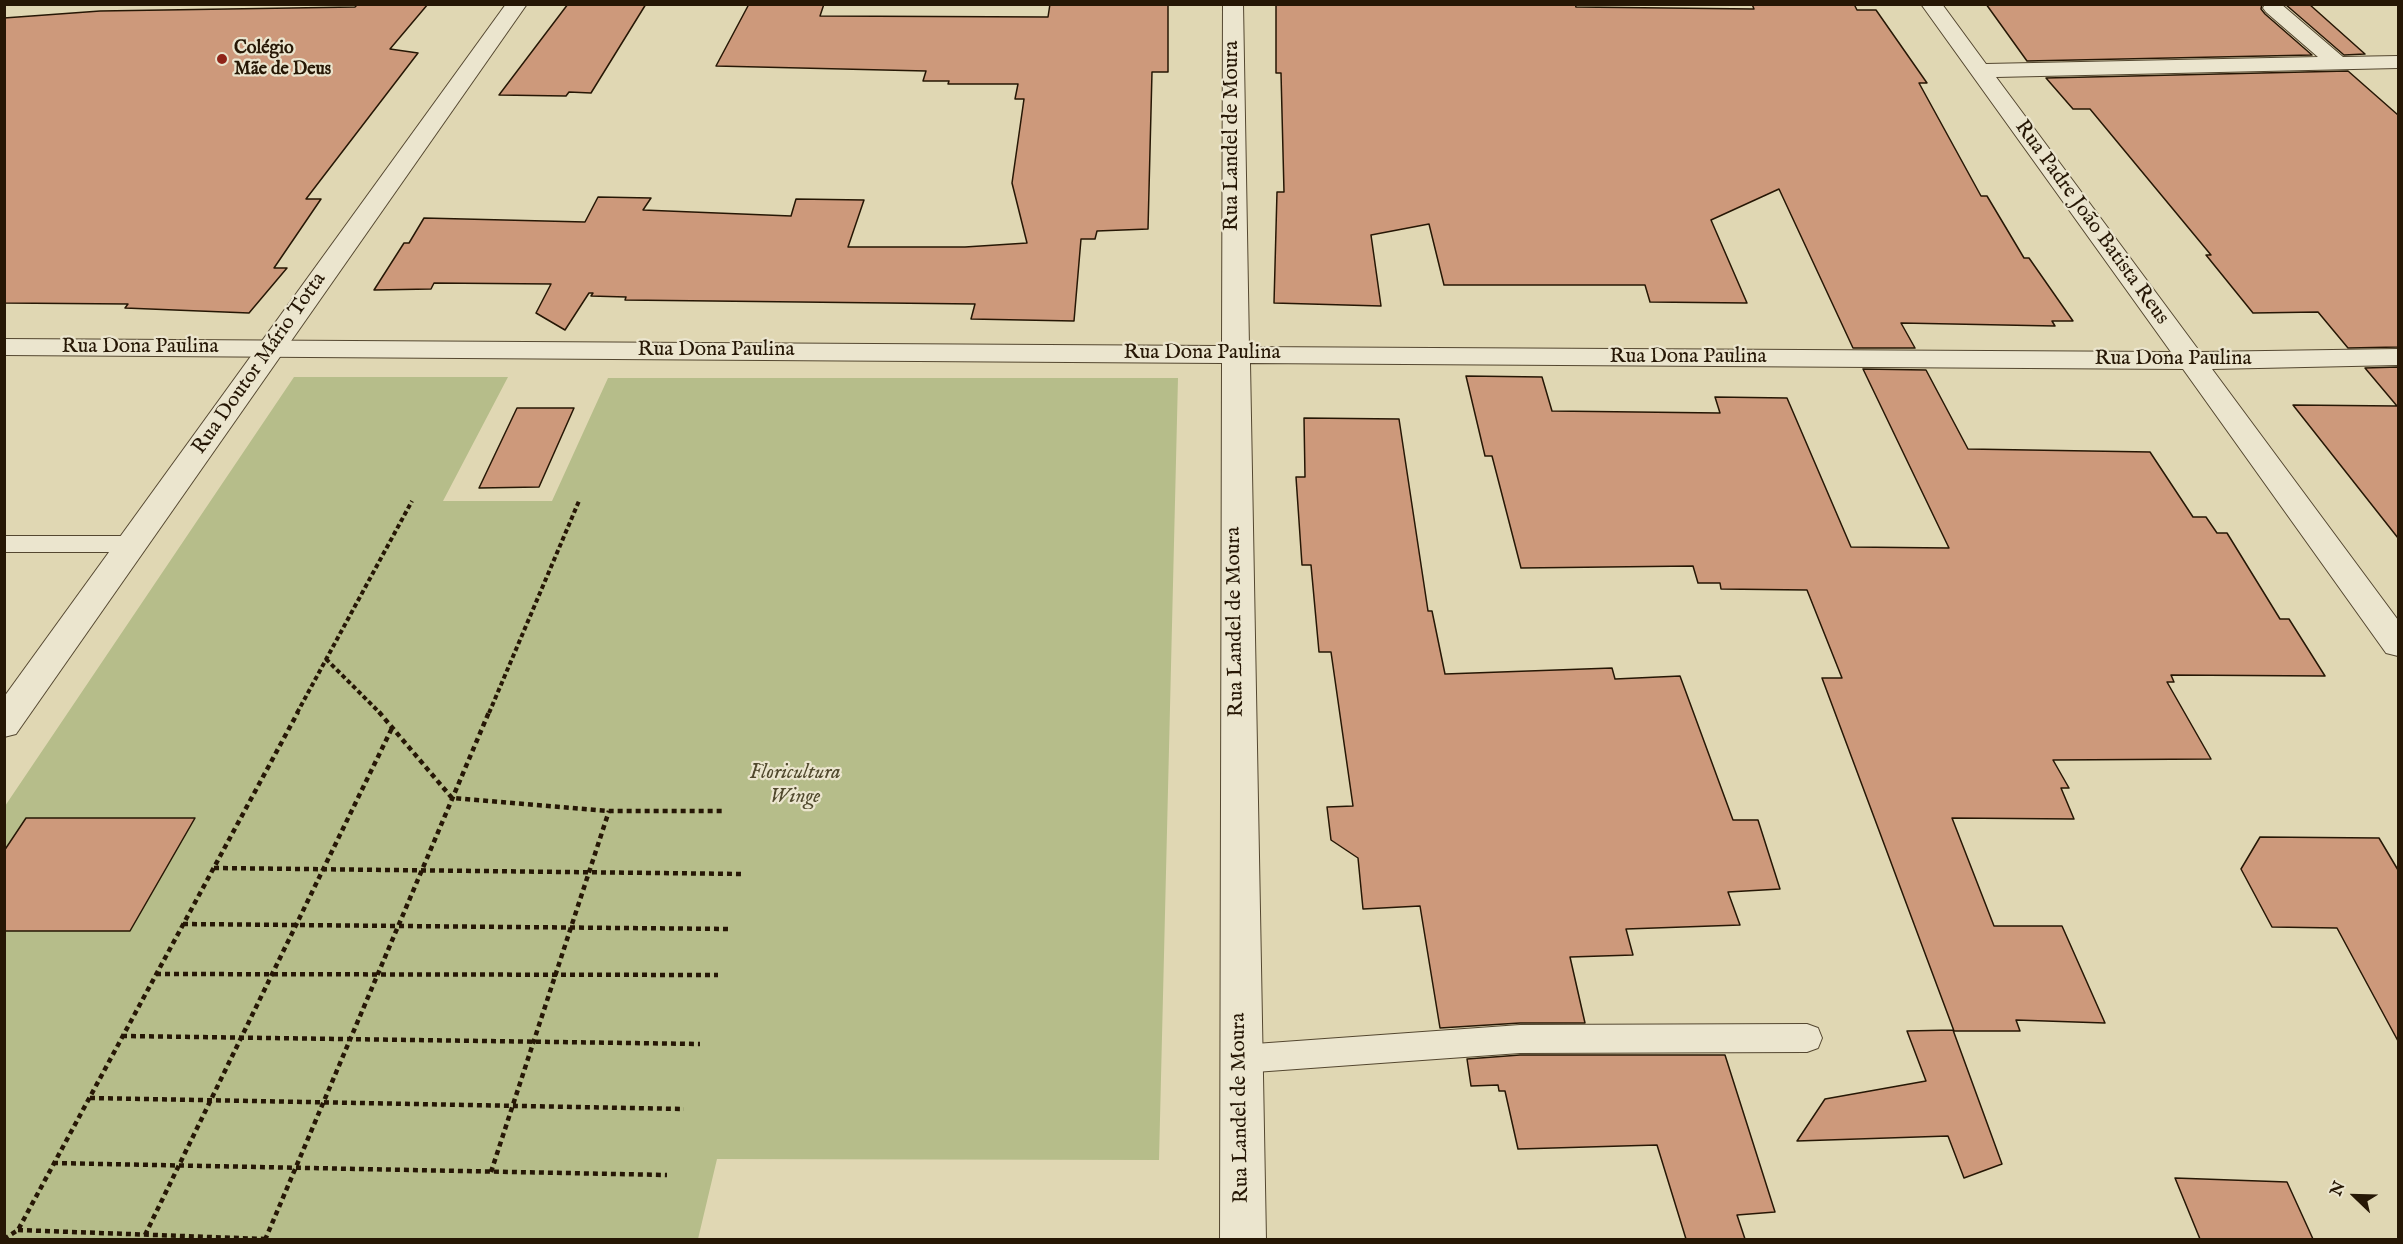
<!DOCTYPE html>
<meta charset="utf-8">
<style>
body{margin:0}
#map{position:relative;width:2403px;height:1244px;overflow:hidden;background:#e0d7b3;font-family:"IM FELL English",serif}
canvas{display:block}
.frame{position:absolute;inset:0;border:6px solid #261705;pointer-events:none}
.north{position:absolute;left:2325px;top:1166px;width:60px;height:60px;-webkit-text-stroke:4px #ebe5ce;paint-order:stroke;rotate:293deg;font-size:16px;font-weight:700;line-height:24px;text-align:center;color:#261705}
.north::after{content:'';display:block;margin:auto;width:21px;height:27px;background:#261705;clip-path:polygon(50% 0,100% 100%,50% 72%,0 100%)}
</style>
<div id="map">
<canvas width="2403" height="1244"></canvas>
<div class="frame"></div>
<div class="north">N</div>
</div>
<script>
const ctx = document.querySelector('canvas').getContext('2d');
ctx.lineJoin = 'round';
function paint(path, color) { ctx.fillStyle = color; ctx.fill(path, 'evenodd'); }
function strokePath(path, color, width, dash) { ctx.strokeStyle = color; ctx.lineWidth = width; ctx.lineCap = dash ? 'butt' : 'round'; ctx.setLineDash(dash || []); ctx.stroke(path); }
function drawText(font, color, halo, rows, align = 'center') {
  ctx.font = font + ' "IM FELL English",serif'; ctx.lineWidth = 4.5; ctx.setLineDash([]); ctx.textBaseline = 'middle'; ctx.strokeStyle = halo; ctx.fillStyle = color; for (const [text, x, y, turn = 0] of rows) {
    ctx.save(); ctx.translate(x, y); ctx.rotate((+turn || 0) * Math.PI / 180); ctx.textAlign = isNaN(turn) ? turn : align; if (halo) ctx.strokeText(text, 0, 0); ctx.fillText(text, 0, 0); ctx.restore();
  }
}
const green = new Path2D(`
 M 294,377 L 508,377 L 443,501 L 552,501 L 608,378 L 1178,378 L 1159,1160 L 717,1159 L 698,1239 L 5,1240 L 5,806 Z`);
const building = new Path2D(`
 M 358,4 L 428,4 L 390,49 L 418,53 L 306,199 L 321,199 L 274,268 L 287,268 L 249,313 L 125,308 L 128,304 L 4,303 L 4,18 L 100,11 L 355,7 Z
 M 568,4 L 646,4 L 591,93 L 569,92 L 566,96 L 499,95 Z
 M 749,4 L 824,4 L 820,16 L 1048,17 L 1050,4 L 1168,4 L 1168,72 L 1152,72 L 1148,229 L 1097,231 L 1095,239 L 1081,239 L 1074,321 L 971,319 L 975,304 L 625,300 L 626,297 L 591,296 L 593,293 L 589,293 L 565,330 L 536,313 L 551,284 L 434,283 L 431,289 L 374,290 L 404,243 L 409,243 L 424,218 L 585,222 L 598,197 L 651,198 L 643,210 L 791,216 L 796,199 L 864,200 L 848,247 L 965,247 L 1027,243 L 1012,183 L 1024,99 L 1015,99 L 1018,84 L 948,84 L 949,81 L 923,81 L 926,71 L 716,66 Z
 M 1276,4 L 1575,4 L 1576,7 L 1754,9 L 1752,4 L 1854,4 L 1857,10 L 1876,10 L 1927,83 L 1919,83 L 1981,196 L 1987,196 L 2024,258 L 2029,258 L 2073,321 L 2052,321 L 2055,326 L 1901,323 L 1915,348 L 1853,348 L 1779,189 L 1711,220 L 1747,303 L 1650,302 L 1645,285 L 1444,285 L 1429,224 L 1371,235 L 1381,306 L 1274,303 L 1277,192 L 1284,192 L 1281,73 L 1276,73 Z
 M 1986,4 L 2262,4 L 2261,9 L 2265,14 L 2312,55 L 2027,61 Z
 M 2285,4 L 2309,4 L 2365,54 L 2344,55 Z
 M 2348,71 L 2398,115 L 2398,347 L 2348,348 L 2318,312 L 2253,313 L 2206,255 L 2211,255 L 2090,109 L 2073,109 L 2046,78 Z
 M 2398,367 L 2398,538 L 2293,405 L 2397,406 L 2365,368 Z
 M 1863,369 L 1926,370 L 1968,449 L 2150,452 L 2193,517 L 2206,517 L 2217,533 L 2227,533 L 2280,619 L 2289,619 L 2325,676 L 2171,675 L 2174,682 L 2167,682 L 2211,759 L 2053,760 L 2069,788 L 2061,788 L 2074,819 L 1952,818 L 1994,926 L 2062,926 L 2105,1023 L 2016,1020 L 2020,1031 L 1954,1031 L 1822,678 L 1842,678 L 1807,590 L 1721,589 L 1720,583 L 1698,583 L 1693,566 L 1521,568 L 1492,456 L 1485,456 L 1466,376 L 1542,377 L 1552,411 L 1720,413 L 1715,397 L 1787,398 L 1851,547 L 1949,548 Z
 M 517,408 L 574,408 L 539,487 L 479,488 Z
 M 1304,418 L 1399,419 L 1428,611 L 1432,611 L 1445,674 L 1612,668 L 1615,679 L 1680,676 L 1733,820 L 1758,820 L 1780,889 L 1728,892 L 1740,925 L 1626,929 L 1633,955 L 1570,957 L 1585,1023 L 1520,1023 L 1440,1028 L 1420,906 L 1363,909 L 1358,858 L 1331,840 L 1327,807 L 1353,806 L 1331,652 L 1319,652 L 1311,565 L 1302,565 L 1296,477 L 1305,477 Z
 M 26,818 L 195,818 L 130,931 L 4,931 L 4,851 Z
 M 2260,837 L 2379,838 L 2398,870 L 2398,1041 L 2337,928 L 2272,927 L 2241,869 Z
 M 1953,1030 L 2002,1164 L 1964,1178 L 1948,1136 L 1797,1141 L 1825,1099 L 1926,1081 L 1907,1031 Z
 M 1520,1055 L 1725,1055 L 1775,1212 L 1737,1215 L 1745,1239 L 1686,1239 L 1657,1145 L 1518,1149 L 1505,1091 L 1499,1091 L 1498,1085 L 1471,1086 L 1467,1059 Z
 M 2175,1178 L 2287,1182 L 2313,1239 L 2200,1239 Z`);
const pathFar1 = new Path2D(`
 M 326,659 L 380,713
 M 297,713 L 412,501
 M 489,713 L 579,501`);
const path = new Path2D(`
 M 379,712 L 452,798 L 609,811 L 724,811
 M 214,868 L 743,874
 M 183,924 L 730,929
 M 156,974 L 718,975
 M 122,1036 L 700,1044
 M 90,1098 L 684,1109
 M 53,1163 L 667,1175
 M 491,1172 L 609,811
 M 18,1230 L 265,1239
 M 145,1235 L 393,726
 M 4,1239 L 18,1230 L 298,712
 M 265,1240 L 489,712`);
const service = new Path2D(`
 M 4,536 L 132,536 L 140,538 L 143,544 L 140,550 L 132,552 L 4,552 Z
 M 1807,1024 L 1818,1028 L 1822,1038 L 1818,1048 L 1807,1052 L 1520,1053 L 1241,1073 L 1230,1069 L 1226,1059 L 1230,1049 L 1241,1045 L 1520,1025 Z`);
const minor = new Path2D(`
 M 1223,4 L 1243,4 L 1249,347 L 2171,352 L 1921,4 L 1942,4 L 1986,64 L 2318,57 L 2266,12 L 2263,8 L 2265,4 L 2281,4 L 2343,57 L 2398,56 L 2398,68 L 1996,77 L 2200,352 L 2398,349 L 2398,365 L 2212,369 L 2398,620 L 2398,656 L 2386,653 L 2183,369 L 1250,363 L 1266,1240 L 1220,1240 L 1222,363 L 4,355 L 4,339 L 1222,346 Z`);
const tertiary = new Path2D(`
 M 506,4 L 527,4 L 16,734 L 4,737 L 4,697 Z`);
const markers = [
 [222,59,6,"#8f2418"]
];
const farPoinames = [
 ["Colégio",234,49],
 ["Mãe de Deus",234,70]
];
const streetNames = [
 ["Rua Landel de Moura",1233,136,-90],
 ["Rua Padre João Batista Reus",2091,223,54],
 ["Rua Dona Paulina",140,348],
 ["Rua Dona Paulina",716,351],
 ["Rua Dona Paulina",1202,354],
 ["Rua Dona Paulina",1688,358],
 ["Rua Dona Paulina",2173,360],
 ["Rua Doutor Mário Totta",260,364,-55],
 ["Rua Landel de Moura",1236,622,-91],
 ["Rua Landel de Moura",1241,1108,-91]
];
const parkNames = [
 ["Floricultura",795,774],
 ["Winge",795,798]
];
paint(green, '#b6bd8a');
paint(building, '#cd997b');
strokePath(building, '#261705', 1.5);
strokePath(service, '#544730', 2);
strokePath(minor, '#544730', 2);
strokePath(tertiary, '#544730', 2);
strokePath(pathFar1, '#261705', 4, [4.5, 3]);
strokePath(path, '#261705', 4.5, [5, 4]);
paint(service, '#ebe5ce');
paint(minor, '#ebe5ce');
paint(tertiary, '#ebe5ce');
for (const [x, y, r, color] of markers) { const dot = new Path2D(); dot.arc(x, y, r, 0, 2 * Math.PI); ctx.fillStyle = color; ctx.fill(dot); strokePath(dot, '#ebe5ce', 2); }
drawText('bold 18px', '#261705', '#ebe5ce', farPoinames, 'left');
drawText('21px', '#261705', '#ebe5ce', streetNames);
drawText('italic 21px', '#51492d', '#ebe5ce', parkNames);
</script>
